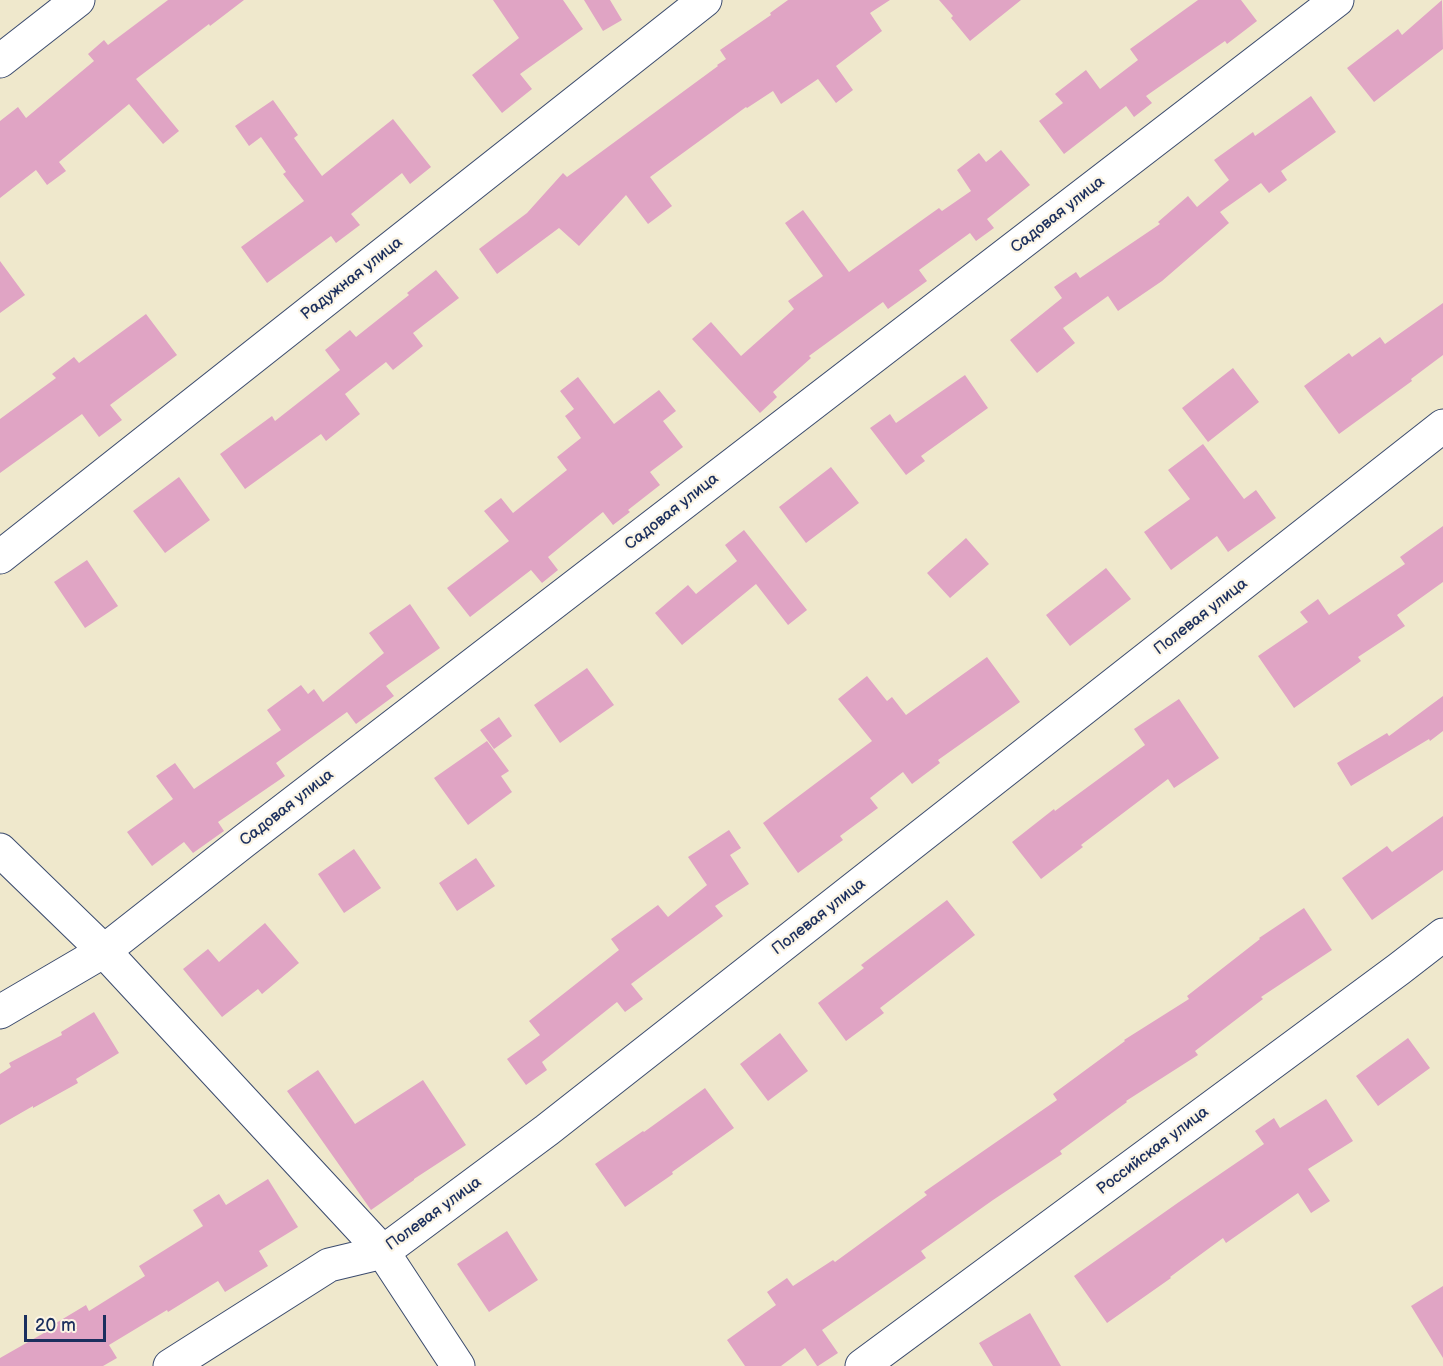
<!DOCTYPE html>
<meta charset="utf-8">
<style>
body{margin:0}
#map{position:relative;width:1443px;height:1366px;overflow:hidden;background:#efe8cc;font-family:"Balsamiq Sans",sans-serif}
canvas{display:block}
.scale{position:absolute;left:24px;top:1315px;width:82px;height:27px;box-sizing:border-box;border:3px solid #1b2f5e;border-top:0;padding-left:8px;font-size:18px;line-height:21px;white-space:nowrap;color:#1b2f5e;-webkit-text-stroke:4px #fcf5e5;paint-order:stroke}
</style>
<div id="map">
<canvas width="1443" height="1366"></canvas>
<div class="scale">20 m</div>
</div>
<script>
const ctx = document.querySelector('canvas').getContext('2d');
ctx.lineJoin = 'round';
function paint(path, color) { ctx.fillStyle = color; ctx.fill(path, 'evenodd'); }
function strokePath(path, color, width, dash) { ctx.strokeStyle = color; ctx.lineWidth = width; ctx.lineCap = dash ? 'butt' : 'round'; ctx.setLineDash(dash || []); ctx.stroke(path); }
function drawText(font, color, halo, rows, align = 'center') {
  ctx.font = font + ' "Balsamiq Sans",sans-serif'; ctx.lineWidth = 4.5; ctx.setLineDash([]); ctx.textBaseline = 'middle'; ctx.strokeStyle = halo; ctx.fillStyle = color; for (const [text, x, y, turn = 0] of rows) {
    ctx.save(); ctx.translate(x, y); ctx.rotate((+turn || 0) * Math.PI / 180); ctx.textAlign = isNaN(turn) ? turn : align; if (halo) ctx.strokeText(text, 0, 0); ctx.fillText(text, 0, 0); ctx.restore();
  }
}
const building = new Path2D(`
 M 168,0 L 244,0 L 210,26 L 209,24 L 136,79 L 179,131 L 163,144 L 129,104 L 59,162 L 66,171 L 47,185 L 36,170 L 0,198 L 0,121 L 18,107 L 26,118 L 94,61 L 88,54 L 104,40 L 108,45 Z
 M 493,0 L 563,0 L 583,29 L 520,74 L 532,89 L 502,113 L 472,75 L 519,38 Z
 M 584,0 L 610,0 L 622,20 L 603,31 Z
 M 788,0 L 890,0 L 870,13 L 882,31 L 836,66 L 853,90 L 836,103 L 818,79 L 781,104 L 773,91 L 747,108 L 746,107 L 650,177 L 672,206 L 648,224 L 626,195 L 579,246 L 559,228 L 497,274 L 479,249 L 527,213 L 563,173 L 567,177 L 718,66 L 717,65 L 726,59 L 720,50 L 771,15 L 770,13 Z
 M 939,0 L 1021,0 L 970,41 L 951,18 L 953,16 Z
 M 1198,0 L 1241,0 L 1257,21 L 1227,44 L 1225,41 L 1146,96 L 1152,103 L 1134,117 L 1126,106 L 1064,154 L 1039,121 L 1063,103 L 1055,94 L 1086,70 L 1100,89 L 1138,60 L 1130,49 Z
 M 1442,0 L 1443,49 L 1374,102 L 1347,68 L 1398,29 L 1402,35 Z
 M 1311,96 L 1336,132 L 1281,171 L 1287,180 L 1269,193 L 1261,183 L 1220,212 L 1229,223 L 1162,281 L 1118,311 L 1108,296 L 1063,328 L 1075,343 L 1037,373 L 1010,340 L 1062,298 L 1054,287 L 1076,272 L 1080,278 L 1160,224 L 1158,222 L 1188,196 L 1197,207 L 1229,180 L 1214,160 L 1253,132 L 1255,136 Z
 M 273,100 L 298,135 L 294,138 L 322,176 L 393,119 L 431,167 L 410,184 L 402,173 L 351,214 L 360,225 L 336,243 L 331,236 L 267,283 L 241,247 L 304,201 L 283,174 L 286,172 L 261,137 L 249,146 L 235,126 Z
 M 1001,150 L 1030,185 L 987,219 L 994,228 L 976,241 L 970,233 L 919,270 L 927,281 L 888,309 L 883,302 L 809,356 L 811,358 L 773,392 L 777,397 L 760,413 L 692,339 L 711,322 L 741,356 L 794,309 L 788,301 L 823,276 L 785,223 L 803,210 L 849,272 L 939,208 L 942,211 L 971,191 L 957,170 L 979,153 L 986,162 Z
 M 0,261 L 25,295 L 0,313 Z
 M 436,270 L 459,298 L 413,333 L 423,346 L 393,370 L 386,362 L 345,394 L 360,414 L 326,441 L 321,434 L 245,489 L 220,454 L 272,416 L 275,421 L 340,370 L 325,350 L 350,330 L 356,337 L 409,295 L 407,293 Z
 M 1443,303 L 1443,355 L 1411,379 L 1412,381 L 1339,434 L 1304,386 L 1349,353 L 1352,357 L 1380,337 L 1385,344 Z
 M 146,314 L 177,355 L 110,405 L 122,420 L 99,437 L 82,414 L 0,473 L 0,419 L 56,378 L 52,374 L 74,357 L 79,363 Z
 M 1233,368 L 1259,402 L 1208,442 L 1182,408 Z
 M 965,375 L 988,408 L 921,456 L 925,461 L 906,475 L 870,428 L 890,414 L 896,423 Z
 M 578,377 L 614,424 L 659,390 L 676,411 L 663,421 L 683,447 L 650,472 L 660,485 L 628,510 L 630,512 L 613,525 L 603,512 L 548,557 L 558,570 L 542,583 L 531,570 L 470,617 L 447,588 L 509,541 L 484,511 L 501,498 L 513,513 L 567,470 L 557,457 L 581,438 L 565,416 L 574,409 L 560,391 Z
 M 1203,444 L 1244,499 L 1256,490 L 1276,518 L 1228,552 L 1217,536 L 1171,570 L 1144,532 L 1190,499 L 1168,470 Z
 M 831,467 L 859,503 L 806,543 L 779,507 Z
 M 179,477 L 210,520 L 165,553 L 133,511 Z
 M 1443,526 L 1443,582 L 1397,615 L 1405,626 L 1358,657 L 1361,661 L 1294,708 L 1258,656 L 1308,622 L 1300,612 L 1318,599 L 1329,615 L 1405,564 L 1400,557 Z
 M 744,530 L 807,610 L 788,625 L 756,584 L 682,645 L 655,613 L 688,585 L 696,594 L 737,561 L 725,545 Z
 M 966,538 L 989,564 L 950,598 L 927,573 Z
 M 87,560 L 118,606 L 85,628 L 54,582 Z
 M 1106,568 L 1131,599 L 1070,646 L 1046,615 Z
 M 410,604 L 440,648 L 386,686 L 394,696 L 356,724 L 347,712 L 276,763 L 285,776 L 218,822 L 224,831 L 193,853 L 184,842 L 152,866 L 127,832 L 173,799 L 156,776 L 175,763 L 194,789 L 281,730 L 267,710 L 301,685 L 308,694 L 314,689 L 323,702 L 384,653 L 369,633 Z
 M 987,657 L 1020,702 L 938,760 L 940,763 L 912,784 L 903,772 L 870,798 L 878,808 L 840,836 L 843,840 L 798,873 L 763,823 L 872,741 L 838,699 L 867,676 L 887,701 L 892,697 L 906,715 Z
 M 587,668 L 614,705 L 560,743 L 534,705 Z
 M 1443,696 L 1443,731 L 1430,741 L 1429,739 L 1351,786 L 1337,763 L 1387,733 L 1389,736 Z
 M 1179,699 L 1219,758 L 1174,788 L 1168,779 L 1081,845 L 1083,847 L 1041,879 L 1012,842 L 1054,809 L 1055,811 L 1145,745 L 1134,729 Z
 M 499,717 L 512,736 L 494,749 L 480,730 Z
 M 487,741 L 509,771 L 501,776 L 512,792 L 468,825 L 434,778 Z
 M 1443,816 L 1443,870 L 1372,920 L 1342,878 L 1387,846 L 1392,852 Z
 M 729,830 L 741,848 L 730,855 L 749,884 L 715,906 L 723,916 L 631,984 L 643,999 L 625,1012 L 617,1002 L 542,1062 L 547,1070 L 526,1085 L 507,1059 L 540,1035 L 529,1021 L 619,950 L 611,939 L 658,905 L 668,917 L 707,885 L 688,857 Z
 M 354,849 L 381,888 L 344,913 L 318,874 Z
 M 476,858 L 495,886 L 457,911 L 439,883 Z
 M 947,900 L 975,935 L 880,1008 L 884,1013 L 846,1041 L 818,1003 L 864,968 L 861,965 Z
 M 1304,908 L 1332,950 L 1261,997 L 1263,999 L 1195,1051 L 1198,1055 L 1126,1101 L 1127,1102 L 1060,1151 L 1062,1154 L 993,1200 L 921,1251 L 926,1258 L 822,1330 L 838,1353 L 818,1366 L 817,1366 L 805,1348 L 781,1366 L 745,1366 L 727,1340 L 776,1305 L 767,1292 L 787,1278 L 793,1286 L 833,1260 L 835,1262 L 927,1195 L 924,1192 L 1057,1100 L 1053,1094 L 1125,1041 L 1124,1040 L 1189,999 L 1187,996 L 1260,939 L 1259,938 Z
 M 265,923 L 299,963 L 262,994 L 258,989 L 222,1017 L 183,969 L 208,949 L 219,962 Z
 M 94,1012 L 119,1053 L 76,1079 L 78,1083 L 33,1108 L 33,1106 L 0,1125 L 0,1074 L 11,1067 L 9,1063 L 62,1035 L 61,1032 Z
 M 780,1033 L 808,1071 L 768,1101 L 740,1064 Z
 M 1408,1038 L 1430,1068 L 1378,1106 L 1356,1076 Z
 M 318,1070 L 355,1124 L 423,1080 L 466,1145 L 414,1179 L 414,1180 L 371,1210 L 287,1091 Z
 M 705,1088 L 734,1128 L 672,1172 L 673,1174 L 625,1207 L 595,1164 L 643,1131 L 644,1132 Z
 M 1326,1099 L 1353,1141 L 1308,1169 L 1330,1201 L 1311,1213 L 1298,1193 L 1226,1243 L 1223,1238 L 1170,1277 L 1171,1278 L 1107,1323 L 1074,1276 L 1179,1202 L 1264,1144 L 1255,1131 L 1274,1118 L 1280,1128 Z
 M 268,1179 L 298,1227 L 259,1251 L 268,1266 L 225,1292 L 218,1281 L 168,1312 L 167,1310 L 109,1345 L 117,1358 L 103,1366 L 0,1366 L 0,1358 L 58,1325 L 56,1323 L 86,1305 L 89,1311 L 145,1276 L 139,1266 L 203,1226 L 193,1210 L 219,1194 L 226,1205 Z
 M 507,1231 L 538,1280 L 489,1312 L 457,1264 Z
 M 1443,1286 L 1443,1358 L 1411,1306 Z
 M 1030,1313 L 1061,1366 L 993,1366 L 979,1343 Z`);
const minor = new Path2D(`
 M 0,61 L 78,0
 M 0,557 L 705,0
 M 0,850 L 104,951 L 383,1252 L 458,1366
 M 0,1012 L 104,951 L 244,841 L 1337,0
 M 170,1366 L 329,1265 L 383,1252 L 547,1130 L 1443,426
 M 862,1366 L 1399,969 L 1443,935`);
const streetNames = [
 ["Садовая улица",1058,215,-38],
 ["Радужная улица",352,279,-38],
 ["Садовая улица",672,512,-38],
 ["Полевая улица",1201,617,-38],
 ["Садовая улица",287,808,-38],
 ["Полевая улица",819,917,-38],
 ["Российская улица",1153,1151,-37],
 ["Полевая улица",434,1214,-36]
];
paint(building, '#e0a4c4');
strokePath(minor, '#3b4b6e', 35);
strokePath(minor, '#fff', 33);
drawText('16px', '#1b2f5e', '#fcf5e5', streetNames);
</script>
